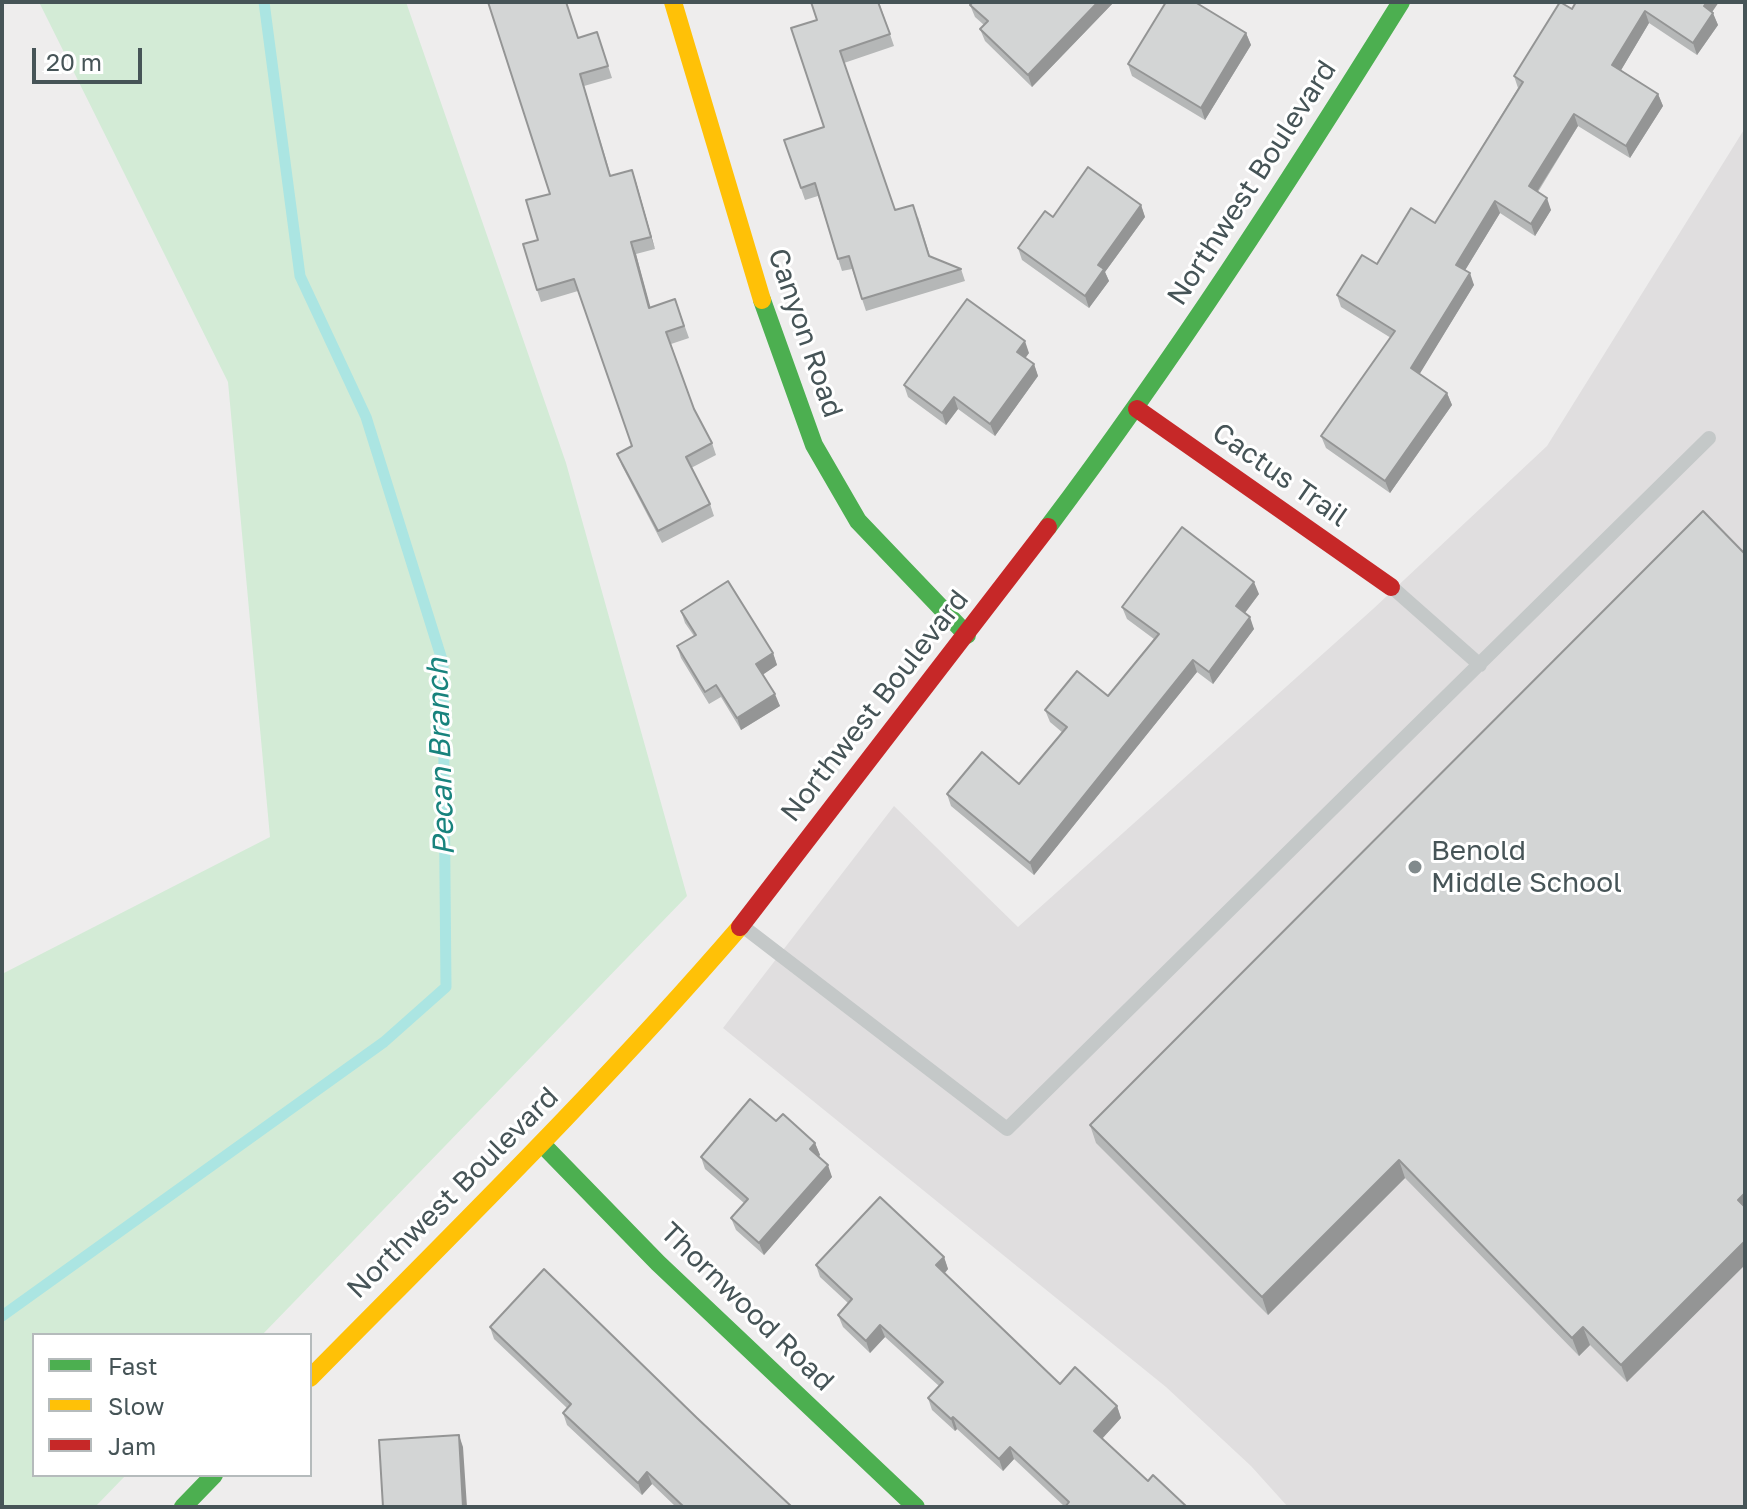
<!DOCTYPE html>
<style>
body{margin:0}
#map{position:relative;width:1747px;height:1509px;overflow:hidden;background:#eeeded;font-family:"Golos Text",sans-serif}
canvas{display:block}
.frame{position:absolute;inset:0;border:4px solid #465457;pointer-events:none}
.legend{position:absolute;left:32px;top:1333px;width:280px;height:144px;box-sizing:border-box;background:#fff;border:2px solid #b5bbbc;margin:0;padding:10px 14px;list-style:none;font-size:24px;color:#465457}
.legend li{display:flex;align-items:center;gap:16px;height:40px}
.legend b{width:40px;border:2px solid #b5bbbc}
.scale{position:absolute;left:32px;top:48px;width:110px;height:36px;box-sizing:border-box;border:4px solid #465457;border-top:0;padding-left:10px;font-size:24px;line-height:28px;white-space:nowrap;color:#465457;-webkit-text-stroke:6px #fff;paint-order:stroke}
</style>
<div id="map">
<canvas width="1747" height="1509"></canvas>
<div class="frame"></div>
<ul class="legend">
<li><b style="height:10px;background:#4caf50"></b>Fast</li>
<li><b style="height:10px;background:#ffc107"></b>Slow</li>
<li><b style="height:10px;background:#c62828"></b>Jam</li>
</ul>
<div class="scale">20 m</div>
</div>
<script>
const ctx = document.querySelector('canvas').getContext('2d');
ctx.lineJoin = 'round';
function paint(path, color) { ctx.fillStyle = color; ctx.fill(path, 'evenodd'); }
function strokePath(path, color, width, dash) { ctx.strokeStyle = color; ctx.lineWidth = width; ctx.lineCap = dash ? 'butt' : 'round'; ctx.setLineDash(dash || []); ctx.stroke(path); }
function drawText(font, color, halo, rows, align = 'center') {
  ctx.font = font + ' "Golos Text",sans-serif'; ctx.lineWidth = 6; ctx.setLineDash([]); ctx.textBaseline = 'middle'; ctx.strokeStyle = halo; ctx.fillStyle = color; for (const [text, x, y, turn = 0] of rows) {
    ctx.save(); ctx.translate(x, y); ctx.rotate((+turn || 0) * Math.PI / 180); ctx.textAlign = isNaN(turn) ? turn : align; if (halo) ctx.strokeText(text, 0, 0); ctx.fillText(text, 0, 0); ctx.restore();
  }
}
const education = new Path2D(`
 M 1745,128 L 1745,1507 L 1288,1507 L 1251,1466 L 1166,1387 L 723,1028 L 894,806 L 1018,927 L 1373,609 L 1547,446 Z`);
const green = new Path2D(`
 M 39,2 L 406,2 L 566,463 L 687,896 L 262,1335 L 34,1335 L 34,1475 L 126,1475 L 95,1507 L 2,1507 L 2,974 L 270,837 L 228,382 Z`);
const stream = new Path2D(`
 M 2,1316 L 384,1042 L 446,987 L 443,663 L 366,417 L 300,276 L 264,2`);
const lane = new Path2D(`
 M 1394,589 L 1480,665
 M 745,928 L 1007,1129 L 1709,438`);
const fast = new Path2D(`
 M 762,300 L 814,445 L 858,521 L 967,635
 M 1048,527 C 1175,358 1289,182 1401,2
 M 542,1144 L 658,1263 L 916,1507
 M 183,1507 L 214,1475`);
const slow = new Path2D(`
 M 673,2 L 762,300
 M 310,1378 C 456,1230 604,1085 740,927`);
const jam = new Path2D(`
 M 1137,409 L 1391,587
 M 740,927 L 1048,527`);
const wall = new Path2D(`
 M 879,2 L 894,46 L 844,63 L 895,210 L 918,217 L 930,256 L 961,269 L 965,281 L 866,311 L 852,269 L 842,271 L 818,196 L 805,200 L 784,140 L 824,127 L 817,20 Z
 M 1114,2 L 1032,87 L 985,41 L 980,29 L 984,25 L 975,17 L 970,5 Z
 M 1572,9 L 1712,12 L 1718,25 L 1697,55 L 1649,23 L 1621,70 L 1658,94 L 1663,106 L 1630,158 L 1578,126 L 1538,192 L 1551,210 L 1535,236 L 1500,213 L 1465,270 L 1474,285 L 1419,374 L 1447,393 L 1452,405 L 1390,493 L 1326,448 L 1321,436 L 1391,338 L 1341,307 L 1337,295 L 1377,264 L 1435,223 L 1518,88 L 1514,76 Z
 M 597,32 L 612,78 L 584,86 L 611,176 L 632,170 L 636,182 L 655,249 L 636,254 L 650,308 L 675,299 L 689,338 L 671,344 L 694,410 L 712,443 L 716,455 L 691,468 L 710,504 L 714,516 L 662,543 L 622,466 L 617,454 L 632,446 L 578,291 L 541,302 L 537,290 L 538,240 L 550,194 L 578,38 Z
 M 1246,33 L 1251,45 L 1205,120 L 1132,76 L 1128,64 Z
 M 1141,205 L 1145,217 L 1105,272 L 1109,281 L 1089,308 L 1022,260 L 1018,248 L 1053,217 Z
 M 1029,353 L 1025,358 L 1034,364 L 1038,376 L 995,436 L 958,409 L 946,425 L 908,397 L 904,385 Z
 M 1703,511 L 1627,1382 L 1590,1345 L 1579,1356 L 1405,1178 L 1268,1315 L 1096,1143 L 1090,1125 Z
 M 1259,594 L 1245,613 L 1254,629 L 1213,684 L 1197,672 L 1034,875 L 951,806 L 947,794 L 1019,784 L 1063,733 L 1050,722 L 1045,710 L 1108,696 L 1154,639 L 1127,619 L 1122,607 Z
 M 681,611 L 773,653 L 777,665 L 763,674 L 780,706 L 741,730 L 721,697 L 709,704 L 681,658 L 677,646 L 694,636 L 685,623 Z
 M 776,1121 L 815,1143 L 820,1155 L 818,1157 L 832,1177 L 764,1255 L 736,1230 L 731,1218 L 744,1203 L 705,1169 L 701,1157 Z
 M 944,1257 L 948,1269 L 945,1273 L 1060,1384 L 1117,1406 L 1121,1418 L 1102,1439 L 1148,1481 L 1187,1507 L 1065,1507 L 1014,1459 L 1003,1471 L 957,1429 L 955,1431 L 932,1410 L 928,1398 L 939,1386 L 885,1337 L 870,1353 L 843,1327 L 838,1315 L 848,1303 L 820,1277 L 816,1265 Z
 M 490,1327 L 697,1418 L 792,1507 L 676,1507 L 652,1484 L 642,1495 L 567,1425 L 563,1413 L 567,1408 L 494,1339 Z`);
const shadedWall = new Path2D(`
 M 1098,2 L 1114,2 L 1032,87 L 1028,75 Z
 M 1707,2 L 1719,2 L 1708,18 L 1704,6 Z
 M 1645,11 L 1649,23 L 1617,77 L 1612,65 Z
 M 1713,13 L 1718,25 L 1697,55 L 1693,43 Z
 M 1246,33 L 1251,45 L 1205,120 L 1201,108 Z
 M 1658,94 L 1663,106 L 1630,158 L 1626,146 Z
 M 1574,114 L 1578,126 L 1533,198 L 1529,186 Z
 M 632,170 L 636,182 L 655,249 L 651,237 Z
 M 1547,198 L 1551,210 L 1535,236 L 1531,224 Z
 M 1495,201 L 1500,213 L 1461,277 L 1456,265 Z
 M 1141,205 L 1145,217 L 1105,272 L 1109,281 L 1089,308 L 1085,296 L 1098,265 Z
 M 631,242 L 636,254 L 654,320 L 649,308 Z
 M 1470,273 L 1474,285 L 1416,380 L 1411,368 Z
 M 1025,341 L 1029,353 L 1021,364 L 1017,352 Z
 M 1034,364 L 1038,376 L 995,436 L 990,424 Z
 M 1447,393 L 1452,405 L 1390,493 L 1385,481 Z
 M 954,397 L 958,409 L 946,425 L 942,413 Z
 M 1254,582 L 1259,594 L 1241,618 L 1236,606 Z
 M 1250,617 L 1254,629 L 1213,684 L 1209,672 Z
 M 773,653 L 777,665 L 761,676 L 756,664 Z
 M 1193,660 L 1197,672 L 1034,875 L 1030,863 Z
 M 775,694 L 780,706 L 741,730 L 737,718 Z
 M 815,1143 L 820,1155 L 814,1161 L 810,1149 Z
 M 1399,1160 L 1405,1178 L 1268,1315 L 1262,1297 Z
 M 828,1165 L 832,1177 L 764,1255 L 759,1243 Z
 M 1745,1193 L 1745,1217 L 1738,1200 Z
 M 1745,1241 L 1745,1265 L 1627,1382 L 1621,1365 Z
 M 944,1257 L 948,1269 L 941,1277 L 936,1265 Z
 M 880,1325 L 885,1337 L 870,1353 L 866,1341 Z
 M 1583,1327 L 1590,1345 L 1579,1356 L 1572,1338 Z
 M 1117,1406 L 1121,1418 L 1098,1443 L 1094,1431 Z
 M 953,1417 L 957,1429 L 955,1431 L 951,1419 Z
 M 459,1435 L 463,1447 L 467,1507 L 463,1507 Z
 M 1010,1447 L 1014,1459 L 1003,1471 L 999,1459 Z
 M 647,1472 L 652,1484 L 642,1495 L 638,1483 Z`);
const building = new Path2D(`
 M 488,2 L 566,2 L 578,38 L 597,32 L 608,66 L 580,74 L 610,176 L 632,170 L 651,237 L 631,242 L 649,308 L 675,299 L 684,326 L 666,332 L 694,409 L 712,443 L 686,457 L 710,504 L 658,531 L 617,454 L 632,446 L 574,279 L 537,290 L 523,244 L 538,240 L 526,200 L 550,194 Z
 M 811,2 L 878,2 L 890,34 L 840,51 L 895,210 L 913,205 L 929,256 L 961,269 L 862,299 L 849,256 L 838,259 L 815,183 L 801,188 L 784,140 L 824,127 L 791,28 L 817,20 Z
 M 973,2 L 1098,2 L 1028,75 L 980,29 L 988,21 L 970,5 Z
 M 1166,2 L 1195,2 L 1246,33 L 1201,108 L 1128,64 Z
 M 1560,2 L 1572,9 L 1576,2 L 1707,2 L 1704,6 L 1713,13 L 1693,43 L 1645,11 L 1612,65 L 1658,94 L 1626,146 L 1574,114 L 1529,186 L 1547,198 L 1531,224 L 1495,201 L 1456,265 L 1470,273 L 1411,368 L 1447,393 L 1385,481 L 1321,436 L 1395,331 L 1337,295 L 1362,255 L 1377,264 L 1411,208 L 1435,223 L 1523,82 L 1514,76 Z
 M 1088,167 L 1141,205 L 1098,265 L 1104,269 L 1085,296 L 1018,248 L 1045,211 L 1053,217 Z
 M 967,299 L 1025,341 L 1017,352 L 1034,364 L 990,424 L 954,397 L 942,413 L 904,385 Z
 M 1703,511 L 1745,554 L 1745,1193 L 1738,1200 L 1745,1207 L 1745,1241 L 1621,1365 L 1583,1327 L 1572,1338 L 1399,1160 L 1262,1297 L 1090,1125 Z
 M 1182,527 L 1254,582 L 1236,606 L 1250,617 L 1209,672 L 1193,660 L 1030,863 L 947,794 L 982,752 L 1019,784 L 1067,727 L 1045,710 L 1077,671 L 1108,696 L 1159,634 L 1122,607 Z
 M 728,581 L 773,653 L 756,664 L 775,694 L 737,718 L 716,685 L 705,692 L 677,646 L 696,635 L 681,611 Z
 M 750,1099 L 776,1121 L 783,1114 L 815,1143 L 810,1149 L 828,1165 L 759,1243 L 731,1218 L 748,1199 L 701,1157 Z
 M 880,1197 L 944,1257 L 936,1265 L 1060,1384 L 1075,1367 L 1117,1406 L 1094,1431 L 1148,1481 L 1153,1475 L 1187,1507 L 1065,1507 L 1069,1502 L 1010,1447 L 999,1459 L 953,1417 L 951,1419 L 928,1398 L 943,1382 L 880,1325 L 866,1341 L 838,1315 L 852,1299 L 816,1265 Z
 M 544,1269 L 697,1418 L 792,1507 L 684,1507 L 647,1472 L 638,1483 L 563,1413 L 571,1404 L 490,1327 Z
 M 459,1435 L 463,1507 L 383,1507 L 379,1440 Z`);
const markers = [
 [1415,867,8,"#818a8c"]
];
const streetNames = [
 ["Northwest Boulevard",1252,183,-57],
 ["Canyon Road",805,333,71],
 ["Cactus Trail",1280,475,35],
 ["Northwest Boulevard",875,706,-52],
 ["Northwest Boulevard",453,1193,-45],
 ["Thornwood Road",747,1307,44]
];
const poiNames = [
 ["Benold",1431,851],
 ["Middle School",1431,883]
];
const waterNames = [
 ["Pecan Branch",441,757,-92]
];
paint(education, '#e0dedf');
paint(green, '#d3ebd6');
strokePath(stream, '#abe5e2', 11);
strokePath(lane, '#c4c8c8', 14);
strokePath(fast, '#4caf50', 18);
strokePath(slow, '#ffc107', 18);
strokePath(jam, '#c62828', 18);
paint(wall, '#b5b7b7');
paint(shadedWall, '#949595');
paint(building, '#d3d5d5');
strokePath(building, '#949595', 2);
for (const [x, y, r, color] of markers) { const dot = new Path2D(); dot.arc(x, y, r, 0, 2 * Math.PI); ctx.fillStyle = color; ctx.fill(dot); strokePath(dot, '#fff', 3); }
drawText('28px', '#465457', '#fff', streetNames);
drawText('28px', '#465457', '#fff', poiNames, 'left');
drawText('italic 30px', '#18837d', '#fff', waterNames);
</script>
